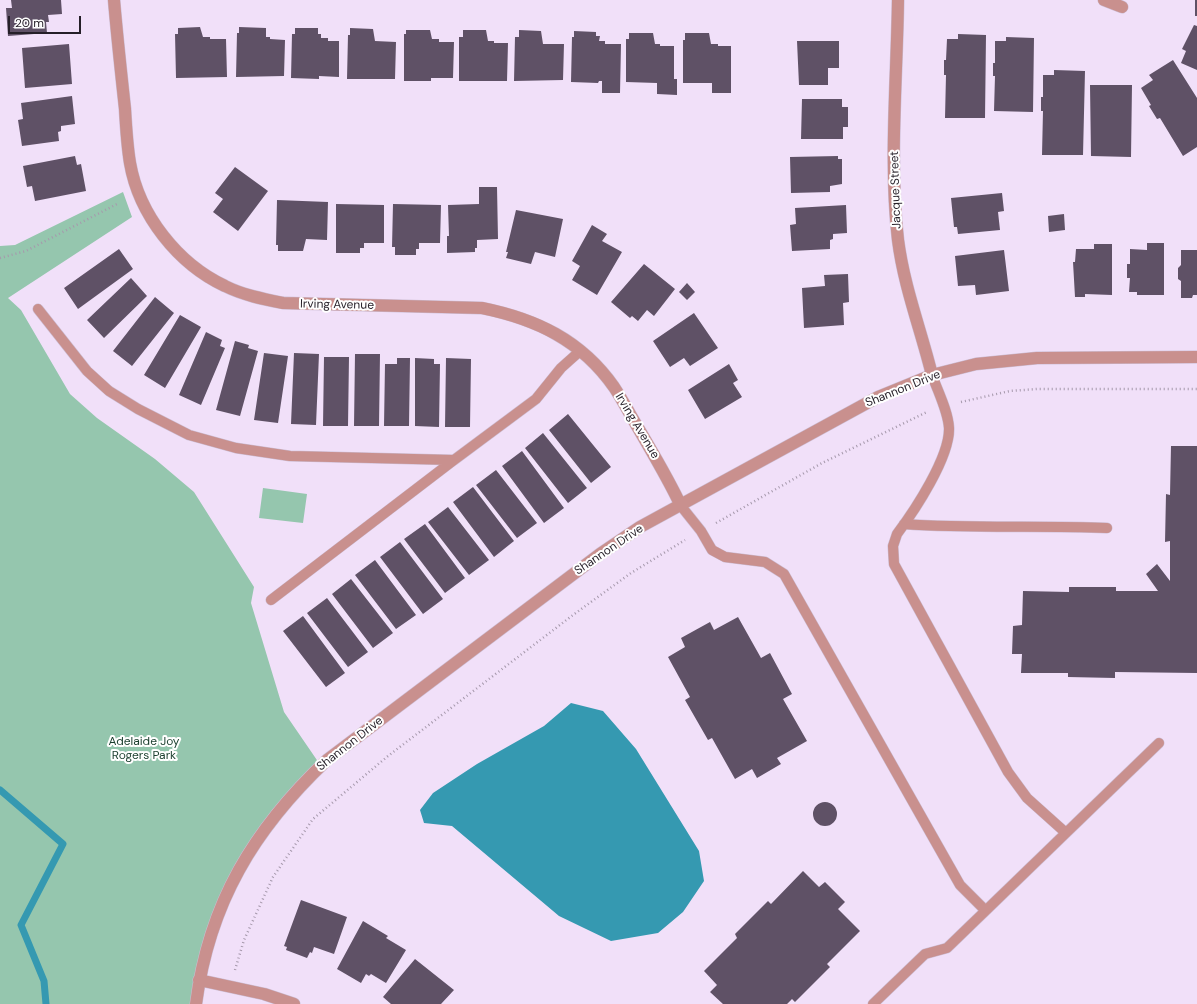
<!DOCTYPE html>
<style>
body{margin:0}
#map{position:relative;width:1197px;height:1004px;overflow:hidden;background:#f1e0f9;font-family:"DM Sans",sans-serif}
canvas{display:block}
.scale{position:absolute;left:8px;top:16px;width:73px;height:18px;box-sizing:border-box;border:2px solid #251f28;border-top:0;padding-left:5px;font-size:12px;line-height:14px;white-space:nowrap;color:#251f28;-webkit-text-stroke:3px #fff;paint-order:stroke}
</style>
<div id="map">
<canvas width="1197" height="1004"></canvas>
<div class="scale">20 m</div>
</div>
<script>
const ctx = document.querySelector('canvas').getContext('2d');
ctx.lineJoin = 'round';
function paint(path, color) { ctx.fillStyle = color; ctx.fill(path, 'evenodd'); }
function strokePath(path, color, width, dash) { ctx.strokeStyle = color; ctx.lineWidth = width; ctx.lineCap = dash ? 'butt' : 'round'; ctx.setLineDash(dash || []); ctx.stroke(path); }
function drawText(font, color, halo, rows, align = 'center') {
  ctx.font = font + ' "DM Sans",sans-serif'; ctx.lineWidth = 4; ctx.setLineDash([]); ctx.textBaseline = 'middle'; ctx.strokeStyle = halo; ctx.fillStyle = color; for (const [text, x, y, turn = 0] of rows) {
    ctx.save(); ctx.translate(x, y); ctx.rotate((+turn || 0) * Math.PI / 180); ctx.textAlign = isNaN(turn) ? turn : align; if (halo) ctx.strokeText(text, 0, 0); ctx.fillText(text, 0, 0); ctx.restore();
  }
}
const green = new Path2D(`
 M 123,192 L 132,217 L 8,298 L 21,310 L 70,394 L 97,418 L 155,459 L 194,492 L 254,587 L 251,603 L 284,712 L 321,766 L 231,884 L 196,1004 L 0,1004 L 0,246 L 15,245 Z
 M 263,488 L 307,494 L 303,523 L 259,518 Z`);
const water = new Path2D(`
 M 571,703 L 603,711 L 636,749 L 699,851 L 704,881 L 683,912 L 658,933 L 611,941 L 559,916 L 452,826 L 424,823 L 420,810 L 433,793 L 477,764 L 544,726 Z`);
const stream = new Path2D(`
 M 0,790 L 63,844 L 21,925 L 44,981 L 46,1004`);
const building = new Path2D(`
 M 11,0 L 61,0 L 62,14 L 48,15 L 49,22 L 46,22 L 47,33 L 8,36 L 6,8 L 12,8 Z
 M 1195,0 L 1197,0 L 1197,16 L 1195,16 Z
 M 1194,25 L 1197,26 L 1197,70 L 1181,63 L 1186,51 L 1182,49 Z
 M 200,27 L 203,37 L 210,37 L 210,39 L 226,39 L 227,77 L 176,78 L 175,34 L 178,34 L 178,28 Z
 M 239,27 L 266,28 L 266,37 L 270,37 L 270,39 L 285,40 L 284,76 L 236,77 L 237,33 L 239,33 Z
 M 295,28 L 318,28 L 318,34 L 321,34 L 321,38 L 328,38 L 328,41 L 339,41 L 339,77 L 319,76 L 319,79 L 291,78 L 292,34 L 295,34 Z
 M 350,28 L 373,29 L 375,41 L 396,42 L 395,79 L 347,79 L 348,35 L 350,35 Z
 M 406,30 L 430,30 L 432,39 L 439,39 L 439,42 L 454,42 L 453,78 L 431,78 L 431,81 L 404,81 L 404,34 L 406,34 Z
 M 463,30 L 486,30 L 488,41 L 494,41 L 494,43 L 508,43 L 507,81 L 459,81 L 459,37 L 463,37 Z
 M 519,30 L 541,31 L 543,44 L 564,44 L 563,80 L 514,81 L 515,37 L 519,37 Z
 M 574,31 L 596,32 L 596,36 L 600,36 L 599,41 L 605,41 L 605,44 L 621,44 L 620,93 L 602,93 L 602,81 L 599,81 L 598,83 L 571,82 L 572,37 L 574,37 Z
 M 629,33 L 653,33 L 655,44 L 660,44 L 660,46 L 674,46 L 674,79 L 677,79 L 677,95 L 657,94 L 657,83 L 626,82 L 626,39 L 629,39 Z
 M 685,33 L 709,33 L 711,44 L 718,44 L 718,46 L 731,46 L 731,93 L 712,93 L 712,83 L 683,83 L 683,40 L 685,40 Z
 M 958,34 L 986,35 L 985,118 L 945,118 L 946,75 L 944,75 L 944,60 L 946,60 L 947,39 L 958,39 Z
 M 1006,37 L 1034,38 L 1033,112 L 994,111 L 995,76 L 993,76 L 993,63 L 995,63 L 995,41 L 1006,41 Z
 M 797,41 L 839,41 L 839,68 L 828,68 L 828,85 L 799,85 Z
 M 69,44 L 72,84 L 25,88 L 22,48 Z
 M 1173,60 L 1197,98 L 1197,147 L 1183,156 L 1160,118 L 1157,119 L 1149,106 L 1151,105 L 1141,88 L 1153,80 L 1149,75 Z
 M 1054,70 L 1085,71 L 1083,155 L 1042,155 L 1043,111 L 1041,111 L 1041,97 L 1043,97 L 1043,75 L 1054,75 Z
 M 1090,85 L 1132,85 L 1131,157 L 1091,156 Z
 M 72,96 L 75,124 L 61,126 L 61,131 L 58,132 L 59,141 L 22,146 L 18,120 L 23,119 L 21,103 Z
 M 802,99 L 842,99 L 842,107 L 848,107 L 848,127 L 843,127 L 843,139 L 801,139 Z
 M 75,156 L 77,165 L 81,164 L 86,191 L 35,201 L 32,186 L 27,187 L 23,166 Z
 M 838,156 L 838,159 L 842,159 L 842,184 L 830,186 L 830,192 L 791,193 L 790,157 Z
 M 235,167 L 268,191 L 238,231 L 213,212 L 223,199 L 215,193 Z
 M 479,187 L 497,187 L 498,239 L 477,240 L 477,248 L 475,248 L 475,252 L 447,253 L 447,236 L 449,236 L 448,205 L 479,204 Z
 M 1002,193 L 1004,211 L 998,212 L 1000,230 L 958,234 L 957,227 L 954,227 L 951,198 Z
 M 277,200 L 328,202 L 327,240 L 306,239 L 303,251 L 278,251 L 278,245 L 276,245 Z
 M 336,204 L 384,205 L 384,243 L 364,243 L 364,248 L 360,248 L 360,253 L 336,253 Z
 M 393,204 L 441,205 L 440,243 L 419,243 L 419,249 L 416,249 L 416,255 L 395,255 L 395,247 L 392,247 Z
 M 846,205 L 847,233 L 833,234 L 833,239 L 830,240 L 830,249 L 792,251 L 790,225 L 796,224 L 795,208 Z
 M 516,210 L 563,219 L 555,257 L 535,252 L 531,264 L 506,258 L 508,252 L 506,252 Z
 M 1064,214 L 1065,230 L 1049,232 L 1048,216 Z
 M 592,225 L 607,234 L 602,241 L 622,252 L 597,295 L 572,280 L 580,266 L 572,261 Z
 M 1147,243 L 1164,243 L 1164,295 L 1137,295 L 1137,292 L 1129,292 L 1130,278 L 1127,278 L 1127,264 L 1130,264 L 1130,249 L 1147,250 Z
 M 1094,244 L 1112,244 L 1112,295 L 1085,294 L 1085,297 L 1075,297 L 1073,262 L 1075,262 L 1076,249 L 1094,249 Z
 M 119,249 L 133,269 L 78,309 L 64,288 Z
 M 1004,250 L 1009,291 L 976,295 L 975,285 L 958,286 L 955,256 Z
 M 1181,250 L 1197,250 L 1197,295 L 1193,295 L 1192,298 L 1181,298 L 1181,281 L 1178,279 L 1178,268 L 1181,265 Z
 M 644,264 L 675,289 L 654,316 L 647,310 L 638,321 L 632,316 L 630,318 L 611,302 Z
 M 848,274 L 849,302 L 843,303 L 844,325 L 804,328 L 802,288 L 825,286 L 824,275 Z
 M 131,278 L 147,296 L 104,338 L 87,320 Z
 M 687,283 L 695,292 L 687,300 L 679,292 Z
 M 155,297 L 174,313 L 132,366 L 113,351 Z
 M 694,313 L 718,348 L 690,366 L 684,358 L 670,367 L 653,341 Z
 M 180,315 L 201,327 L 165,388 L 144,375 Z
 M 206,332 L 222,340 L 220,346 L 225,348 L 201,405 L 179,395 Z
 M 235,341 L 249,345 L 248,348 L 258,351 L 240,416 L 216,410 Z
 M 264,353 L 288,356 L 278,423 L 254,420 Z
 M 294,353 L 319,354 L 316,425 L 291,424 Z
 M 355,354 L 380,354 L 379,426 L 354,426 Z
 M 324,357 L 349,357 L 348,426 L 323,426 Z
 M 397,358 L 410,358 L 409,426 L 384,426 L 385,364 L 397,364 Z
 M 415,358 L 434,359 L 434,364 L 440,364 L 439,427 L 415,426 Z
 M 446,358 L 471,359 L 470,427 L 445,427 Z
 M 729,364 L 738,380 L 733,383 L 742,397 L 705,419 L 688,390 Z
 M 568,414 L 611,467 L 591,483 L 549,430 Z
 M 543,433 L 587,488 L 568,503 L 525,448 Z
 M 1171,446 L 1197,446 L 1197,673 L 1115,672 L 1115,678 L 1068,677 L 1068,673 L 1021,673 L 1022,654 L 1012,654 L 1013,626 L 1022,625 L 1023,591 L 1069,592 L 1069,587 L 1116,587 L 1116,591 L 1158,591 L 1146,574 L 1157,564 L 1170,581 L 1170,541 L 1165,542 L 1166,494 L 1170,495 Z
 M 522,451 L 564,508 L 544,523 L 502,466 Z
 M 496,470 L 537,523 L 517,538 L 476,485 Z
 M 473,487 L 514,541 L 494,557 L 453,502 Z
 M 448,507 L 489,560 L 469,575 L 428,522 Z
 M 425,524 L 465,578 L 445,593 L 404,539 Z
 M 400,542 L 443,599 L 423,614 L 380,557 Z
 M 375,560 L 416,615 L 396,629 L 355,575 Z
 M 351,579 L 393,633 L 373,648 L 332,594 Z
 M 327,598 L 368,652 L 348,667 L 307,613 Z
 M 303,616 L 345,673 L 326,687 L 283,631 Z
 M 738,617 L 761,658 L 770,653 L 792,694 L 783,699 L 807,741 L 777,758 L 781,764 L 757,778 L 752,769 L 735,779 L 712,738 L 708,740 L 685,700 L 690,697 L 668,657 L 685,647 L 681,638 L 710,622 L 714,630 Z
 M813 814a12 12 0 1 1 24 0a12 12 0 1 1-24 0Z
 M 803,871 L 819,887 L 825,882 L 845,902 L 838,909 L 860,931 L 827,964 L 830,967 L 795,1002 L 792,999 L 787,1004 L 723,1004 L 710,992 L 717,985 L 704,971 L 737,938 L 735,934 L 768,901 L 771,904 Z
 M 301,900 L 347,917 L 334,954 L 314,947 L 312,953 L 310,952 L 307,958 L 286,950 L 287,947 L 284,946 Z
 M 363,921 L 388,936 L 386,938 L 406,950 L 386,983 L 371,974 L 369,976 L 366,974 L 361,983 L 337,969 Z
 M 415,959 L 454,990 L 441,1004 L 391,1004 L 383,997 Z`);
const path = new Path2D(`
 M 0,258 L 26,251 L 117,204
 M 961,402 L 1010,391 L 1037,389 L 1197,389
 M 716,523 L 822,463 L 927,412
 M 235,970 L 244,940 L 273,877 L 313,819 L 388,756 L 573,615 L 631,573 L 685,540`);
const lane = new Path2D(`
 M 38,309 L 87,371 L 109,391 L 138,409 L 189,435 L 236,448 L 290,456 L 454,460 L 536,399 L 561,368 L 580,351
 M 932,375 C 938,392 948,411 949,428 C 950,457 915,510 897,534 L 893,546 L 894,564 L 1008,772 L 1027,798 L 1066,833
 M 681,506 L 701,531 L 712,550 L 725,557 L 765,562 L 784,574 L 960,885 L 985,910
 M 904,524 C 972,529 1039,525 1107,528
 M 271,600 L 454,460
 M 873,1004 L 925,954 L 947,948 L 1159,743`);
const street = new Path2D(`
 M 114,0 C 117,36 121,72 125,109 C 126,127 127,145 130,163 C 139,215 178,264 225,286 C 243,295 263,299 283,303 L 482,308 C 536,319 581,340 614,387 C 622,399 629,413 637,426 C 652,452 668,478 681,506
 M 898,0 C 897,78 889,163 898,240 C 904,287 921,330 932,375
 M 1104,0 L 1122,7
 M 199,980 L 264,994 L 294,1004
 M 196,1004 C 209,903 254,829 327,760 L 600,554 L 640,527 L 878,397 L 932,375 L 976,364 L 1037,358 L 1197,357`);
const streetNames = [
 ["Jacque Street",896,190,-92],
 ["Irving Avenue",337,305,1],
 ["Shannon Drive",903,389,-22],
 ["Irving Avenue",637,426,59],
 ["Shannon Drive",609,550,-34],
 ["Shannon Drive",350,744,-38]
];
const parkNames = [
 ["Adelaide Joy",144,742],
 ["Rogers Park",144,756]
];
paint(green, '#95c6ae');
paint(water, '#3599b1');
strokePath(stream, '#3599b1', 7);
paint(building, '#5f5166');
strokePath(lane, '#ccbdd3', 11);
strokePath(street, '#ccbdd3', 13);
strokePath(path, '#a699ac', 2.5, [1, 3]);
strokePath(lane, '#c9908e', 10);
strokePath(street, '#c9908e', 12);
drawText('12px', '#251f28', '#fff', streetNames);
drawText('12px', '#193d2d', '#fff', parkNames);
</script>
